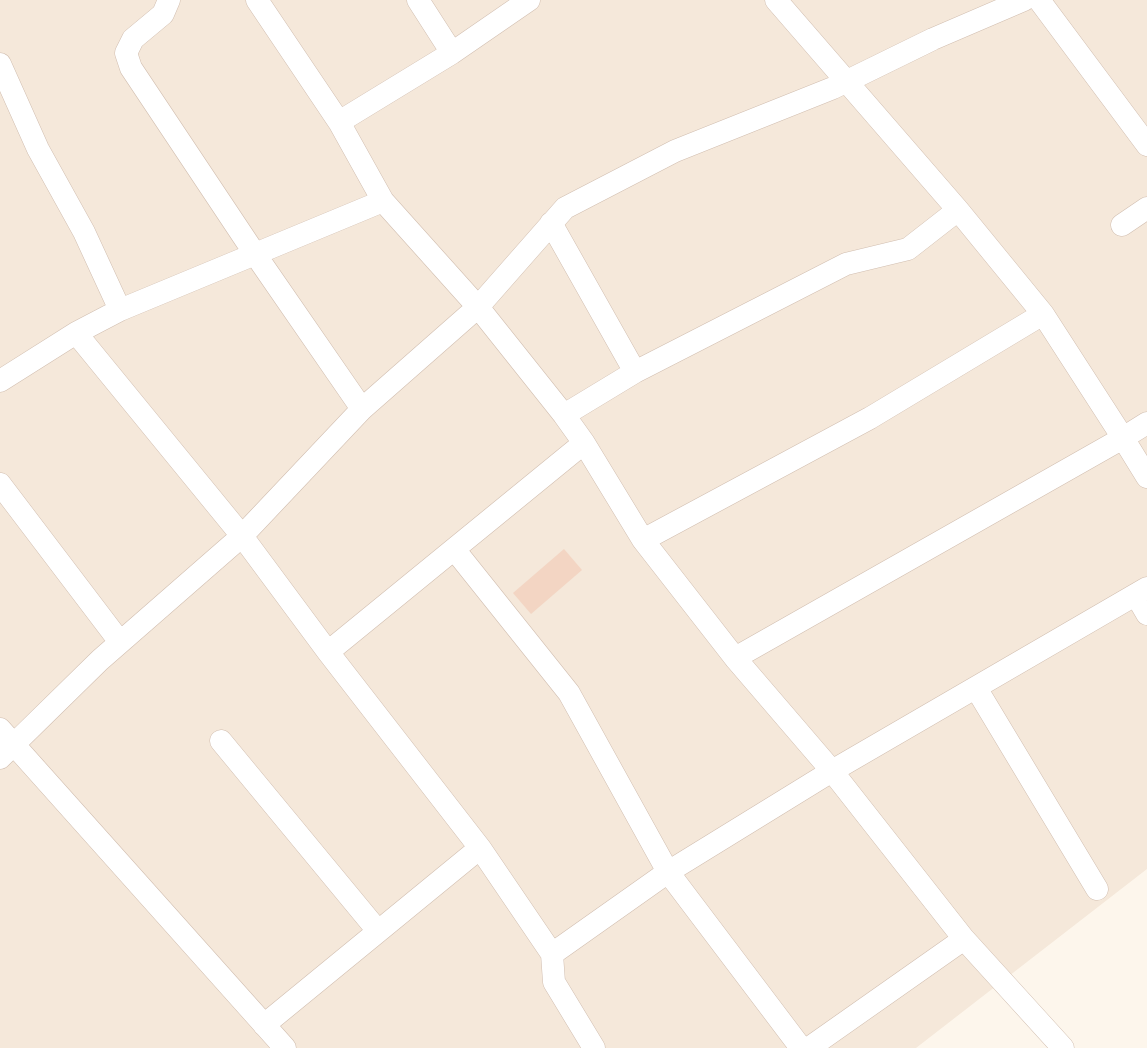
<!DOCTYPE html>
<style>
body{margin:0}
canvas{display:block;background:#fdf6ec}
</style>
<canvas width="1147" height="1048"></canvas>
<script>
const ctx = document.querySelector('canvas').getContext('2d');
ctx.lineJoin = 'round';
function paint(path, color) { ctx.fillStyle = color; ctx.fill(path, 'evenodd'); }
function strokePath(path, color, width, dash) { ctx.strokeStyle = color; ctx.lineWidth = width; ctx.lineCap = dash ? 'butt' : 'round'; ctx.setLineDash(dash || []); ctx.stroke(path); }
const residential = new Path2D(`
 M 0,0 L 1147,0 L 1147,869 L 916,1048 L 0,1048 Z`);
const building = new Path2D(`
 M 564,549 L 582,570 L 531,614 L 513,593 Z`);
const minor = new Path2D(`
 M 169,0 L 163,14 L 133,39 L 126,53 L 131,68 L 255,254 L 362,409
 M 257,0 L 339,122 L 383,201
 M 418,0 L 452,53
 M 776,0 L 958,210 L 1043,314 L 1123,438 L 1147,477
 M 1039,0 L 1147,145
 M 0,64 L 38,149 L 84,232 L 120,310 L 383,201 L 478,307 L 564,415 L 584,443 L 643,540 L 735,658 L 832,771 L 964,939 L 1063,1048
 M 339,122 L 452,53 L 529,0
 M 551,223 L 635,372
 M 1122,225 L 1147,208
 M 76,333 L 242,536 L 328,652 L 480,848 L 552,954 L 554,982 L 594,1048
 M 0,381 L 76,333 L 120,310
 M 564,415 L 635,372 L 846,264 L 908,249 L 958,210
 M 0,484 L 120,642
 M 643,540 L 870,418 L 1043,314
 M 454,549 L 569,693 L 668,872 L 801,1048
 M 1136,595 L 1147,614
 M 328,652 L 584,443
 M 735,658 L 1123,438 L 1147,423
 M 976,688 L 1097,889
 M 0,729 L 285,1048
 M 221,741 L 378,931
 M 0,758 L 100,660 L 242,536 L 362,409 L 478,307 L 565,208 L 675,151 L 833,88 L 933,39 L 1024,0
 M 552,954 L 668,872 L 832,771 L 1147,588
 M 264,1025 L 480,848
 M 809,1048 L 964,939`);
paint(residential, '#f5e8da');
paint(building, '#f3d5c3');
strokePath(minor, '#d1beb0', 23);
strokePath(minor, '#fff', 22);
</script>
